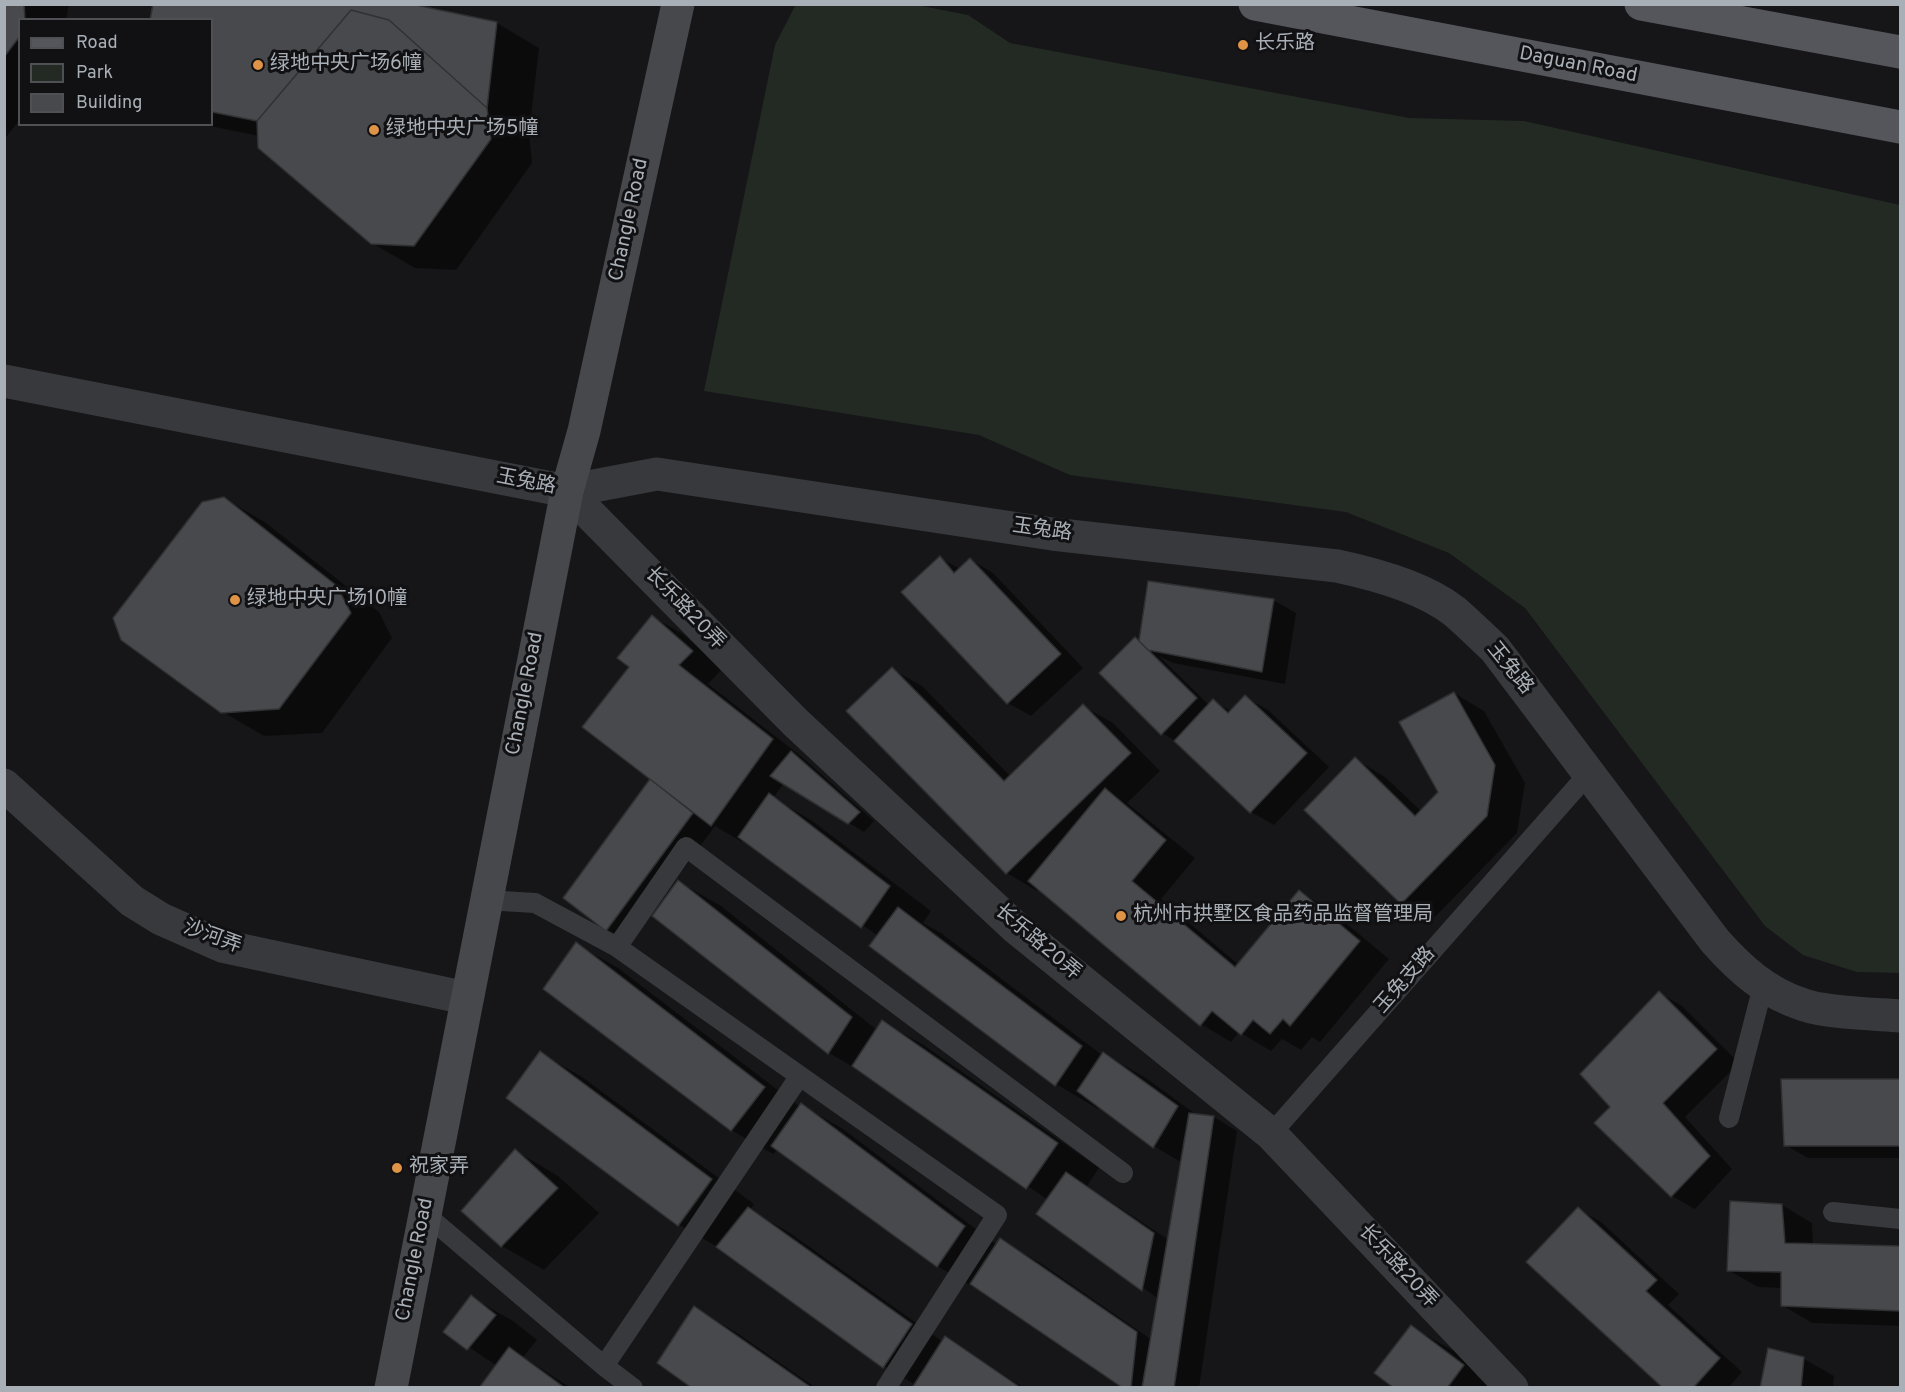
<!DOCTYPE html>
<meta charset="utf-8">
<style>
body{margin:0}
#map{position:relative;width:1905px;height:1392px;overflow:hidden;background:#161618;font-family:Overpass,sans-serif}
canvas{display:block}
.frame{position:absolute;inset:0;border:6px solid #a9afb6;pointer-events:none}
.legend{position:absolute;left:18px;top:18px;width:195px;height:108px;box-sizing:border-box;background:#111113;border:2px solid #4e5054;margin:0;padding:8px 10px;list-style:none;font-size:18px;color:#a9afb6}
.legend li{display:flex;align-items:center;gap:12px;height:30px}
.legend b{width:30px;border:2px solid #4e5054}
</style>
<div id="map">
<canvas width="1905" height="1392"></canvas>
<div class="frame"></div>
<ul class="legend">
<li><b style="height:8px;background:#54565b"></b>Road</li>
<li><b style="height:16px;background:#232a23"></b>Park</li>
<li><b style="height:16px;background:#48494c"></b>Building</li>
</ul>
</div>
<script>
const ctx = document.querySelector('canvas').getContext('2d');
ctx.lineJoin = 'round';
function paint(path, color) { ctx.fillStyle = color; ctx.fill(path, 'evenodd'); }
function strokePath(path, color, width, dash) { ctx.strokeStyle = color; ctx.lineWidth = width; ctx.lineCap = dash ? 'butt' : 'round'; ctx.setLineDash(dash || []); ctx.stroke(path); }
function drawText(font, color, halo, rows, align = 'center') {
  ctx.font = font + ' Overpass,"Noto Sans SC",sans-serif'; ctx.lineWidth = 6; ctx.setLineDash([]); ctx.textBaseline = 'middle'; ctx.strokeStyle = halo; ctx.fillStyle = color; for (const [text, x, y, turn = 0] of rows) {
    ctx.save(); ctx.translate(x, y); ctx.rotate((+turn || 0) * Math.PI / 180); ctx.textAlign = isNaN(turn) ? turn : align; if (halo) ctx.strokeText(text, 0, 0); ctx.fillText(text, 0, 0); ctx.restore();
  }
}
const green = new Path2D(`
 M 796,4 L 917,5 L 968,15 L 1010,43 L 1409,118 L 1524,121 L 1900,205 L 1900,973 L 1857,972 L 1803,955 L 1765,926 L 1525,608 L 1449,553 L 1346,512 L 1070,475 L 979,435 L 704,391 L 775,45 Z`);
const shadow = new Path2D(`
 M 4,4 L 69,4 L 66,20 L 20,20 L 20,119 L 4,140 Z
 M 154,4 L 497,23 L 539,48 L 529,133 L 532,163 L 456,270 L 415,268 L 372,243 L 259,136 L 200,124 L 212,124 L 212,20 Z
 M 224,498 L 266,523 L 379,612 L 392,638 L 322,733 L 264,736 L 221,711 Z
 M 940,558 L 960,569 L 970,559 L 993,573 L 1083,668 L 1031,716 L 1008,703 Z
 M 1273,600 L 1296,613 L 1285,684 L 1173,663 L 1159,656 L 1209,705 L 1213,701 L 1231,711 L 1245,697 L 1268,710 L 1329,767 L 1274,825 L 1251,812 L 1175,741 L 1162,733 L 1140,642 Z
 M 653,617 L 683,634 L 722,669 L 708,684 L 802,757 L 874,821 L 864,832 L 784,783 L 773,798 L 811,820 L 931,911 L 923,923 L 941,933 L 1102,1055 L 1104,1054 L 1146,1078 L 1198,1116 L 1214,1117 L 1237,1131 L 1199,1388 L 1125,1388 L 979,1290 L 937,1266 L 778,1149 L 773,1154 L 731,1130 L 576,944 L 618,968 L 800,1107 L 801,1105 L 843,1129 L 997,1245 L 1000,1240 L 1042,1264 L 1152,1340 L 1159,1299 L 1038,1213 L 1048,1200 L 865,1074 L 829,1053 L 654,916 L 679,882 L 721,906 L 877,1030 L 883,1022 L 925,1046 L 1099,1168 L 1087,1186 L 1169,1240 L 1182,1163 L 1154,1146 L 1100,1106 L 1098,1109 L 1056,1084 L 878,936 L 743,839 L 742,842 L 715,826 L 630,942 L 607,929 L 657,785 L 631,667 Z
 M 892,669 L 922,686 L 1011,777 L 1083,706 L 1113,723 L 1160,771 L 1127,803 L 1195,858 L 1161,899 L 1239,965 L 1300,892 L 1329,909 L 1389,959 L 1320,1042 L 1312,1037 L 1301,1050 L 1282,1039 L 1271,1051 L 1239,1032 L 1231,1042 L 1201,1024 L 1039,889 L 1037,891 L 1007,873 L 849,711 Z
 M 1454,693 L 1484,711 L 1525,783 L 1517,833 L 1432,920 L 1402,903 L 1306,809 L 1355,759 L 1385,777 L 1421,811 L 1439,792 Z
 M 1659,993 L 1682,1006 L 1739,1063 L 1685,1117 L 1732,1169 L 1695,1209 L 1672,1196 L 1597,1123 L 1613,1107 Z
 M 540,1053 L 582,1077 L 754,1204 L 750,1210 L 790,1233 L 943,1342 L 946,1338 L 1024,1388 L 914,1388 L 914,1384 L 884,1366 L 721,1249 L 679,1225 Z
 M 1783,1081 L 1900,1081 L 1900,1158 L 1808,1158 L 1785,1145 Z
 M 516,1151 L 558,1176 L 599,1213 L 544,1270 L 502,1246 Z
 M 1782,1205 L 1812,1223 L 1813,1245 L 1900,1247 L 1900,1326 L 1812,1323 L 1782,1305 L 1782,1288 L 1758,1287 L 1728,1270 Z
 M 1578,1209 L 1601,1222 L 1679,1294 L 1668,1305 L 1742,1372 L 1728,1388 L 1665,1388 Z
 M 471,1297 L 513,1321 L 537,1340 L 523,1357 L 571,1388 L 481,1388 L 497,1366 L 445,1331 Z
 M 695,1308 L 737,1333 L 816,1388 L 695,1388 Z
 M 1411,1327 L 1454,1351 L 1502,1388 L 1396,1388 Z
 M 1769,1350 L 1804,1359 L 1834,1376 L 1833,1388 L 1761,1388 Z`);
const building = new Path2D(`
 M 4,4 L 24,4 L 25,20 L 20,20 L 20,36 L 4,57 Z
 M 153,4 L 411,4 L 497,22 L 487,108 L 389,20 L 351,10 L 257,121 L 212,112 L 212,20 L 150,20 Z
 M 351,10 L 389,20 L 487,108 L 491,139 L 414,246 L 371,244 L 258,148 L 257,121 Z
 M 224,497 L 337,586 L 351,613 L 279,709 L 221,713 L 121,640 L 113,618 L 202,502 Z
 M 940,556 L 954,573 L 970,558 L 1061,654 L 1007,704 L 901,592 Z
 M 1148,581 L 1274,599 L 1262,672 L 1148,650 L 1139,641 Z
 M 652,615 L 693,651 L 679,665 L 773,739 L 711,826 L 582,727 L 629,667 L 617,658 Z
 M 1135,637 L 1197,698 L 1161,735 L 1099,673 Z
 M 892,667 L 1004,781 L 1083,704 L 1131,753 L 1006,874 L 846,711 Z
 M 1454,692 L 1495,765 L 1487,816 L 1401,904 L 1304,810 L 1355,757 L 1415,816 L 1438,792 L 1399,722 Z
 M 1245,695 L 1307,753 L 1250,813 L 1174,741 L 1213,699 L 1228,713 Z
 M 791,751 L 860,812 L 848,824 L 770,776 Z
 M 650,779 L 693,813 L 606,931 L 563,898 Z
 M 1105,788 L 1166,840 L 1132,881 L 1235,967 L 1299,890 L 1360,941 L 1290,1026 L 1283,1019 L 1270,1034 L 1253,1020 L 1241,1035 L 1212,1011 L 1200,1026 L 1028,881 Z
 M 769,793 L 890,886 L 861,928 L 738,837 Z
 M 678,880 L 852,1017 L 828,1054 L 652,916 Z
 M 898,907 L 1082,1046 L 1055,1086 L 869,946 Z
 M 576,942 L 765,1087 L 731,1131 L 543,989 Z
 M 1659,991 L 1717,1049 L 1663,1103 L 1710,1156 L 1671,1197 L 1594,1123 L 1610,1107 L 1580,1074 Z
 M 882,1020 L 1058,1143 L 1026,1189 L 852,1066 Z
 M 540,1051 L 712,1179 L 678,1226 L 506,1098 Z
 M 1103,1052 L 1178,1106 L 1153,1148 L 1077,1091 Z
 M 1781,1079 L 1900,1079 L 1900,1146 L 1784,1146 Z
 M 801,1103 L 965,1226 L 937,1267 L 771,1146 Z
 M 1189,1113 L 1214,1116 L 1174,1388 L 1142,1388 Z
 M 515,1149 L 558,1188 L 501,1247 L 461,1211 Z
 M 1066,1172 L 1154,1233 L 1142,1291 L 1036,1214 Z
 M 1730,1201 L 1782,1204 L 1785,1243 L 1900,1246 L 1900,1311 L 1781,1306 L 1781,1272 L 1727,1271 Z
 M 748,1207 L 912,1324 L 883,1368 L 716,1247 Z
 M 1578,1207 L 1657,1280 L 1646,1291 L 1720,1358 L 1693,1388 L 1663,1388 L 1526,1262 Z
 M 1000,1238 L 1137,1332 L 1131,1388 L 1123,1388 L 970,1284 Z
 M 471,1295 L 496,1315 L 467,1350 L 443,1332 Z
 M 694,1306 L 812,1388 L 692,1388 L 657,1363 Z
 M 1411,1325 L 1464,1365 L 1447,1388 L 1394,1388 L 1374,1373 Z
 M 945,1336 L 1021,1388 L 912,1388 Z
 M 509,1347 L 565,1388 L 479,1388 Z
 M 1768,1348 L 1804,1357 L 1801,1388 L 1760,1388 Z`);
const lane = new Path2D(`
 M 485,900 L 535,903 L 617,947 L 686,847 L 1123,1173
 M 617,947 L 997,1215 L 886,1388
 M 1729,1118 L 1763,986
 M 1271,1134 L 1589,773
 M 1833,1212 L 1900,1219
 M 425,1214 L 604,1366 L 633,1388
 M 604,1366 L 799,1077`);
const street = new Path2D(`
 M 4,381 L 567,491 L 657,474 L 1052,534 L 1337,566 C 1375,574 1423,587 1454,611 C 1468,623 1481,636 1495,649 L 1715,941 C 1740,969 1766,993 1804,1005 C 1827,1013 1874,1014 1900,1016
 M 567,491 L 795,722 L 1016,928 L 1271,1134 L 1512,1388
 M 4,785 L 132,901 L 161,919 L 222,946 L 466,998`);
const secondary = new Path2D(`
 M 391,1388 L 567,491 L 584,431 L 678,4`);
const primary = new Path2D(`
 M 1255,4 L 1900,127
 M 1641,4 L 1900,52`);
const markers = [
 [1243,45,6,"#de9347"],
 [258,65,6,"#de9347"],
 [374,130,6,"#de9347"],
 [235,600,6,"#de9347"],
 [1121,916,6,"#de9347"],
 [397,1168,6,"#de9347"]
];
const poiNames = [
 ["长乐路",1255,45],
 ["绿地中央广场6幢",270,65],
 ["绿地中央广场5幢",386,130],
 ["绿地中央广场10幢",247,600],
 ["杭州市拱墅区食品药品监督管理局",1133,916],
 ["祝家弄",409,1168]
];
const streetNames = [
 ["Daguan Road",1578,66,11],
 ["Changle Road",630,220,-78],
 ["玉兔路",526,483,11],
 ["玉兔路",1042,531,8],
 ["长乐路20弄",684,609,46],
 ["玉兔路",1509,669,51],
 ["Changle Road",526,694,-79],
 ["沙河弄",212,938,20],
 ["长乐路20弄",1037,943,40],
 ["玉兔支路",1406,981,-49],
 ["Changle Road",416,1260,-79],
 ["长乐路20弄",1397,1267,47]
];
paint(green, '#232a23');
paint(shadow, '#0007');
paint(building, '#48494c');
strokePath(building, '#303133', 1.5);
strokePath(lane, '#37393c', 20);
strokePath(street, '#37393c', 33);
strokePath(secondary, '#46484c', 33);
strokePath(primary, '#54565b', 33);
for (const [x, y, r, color] of markers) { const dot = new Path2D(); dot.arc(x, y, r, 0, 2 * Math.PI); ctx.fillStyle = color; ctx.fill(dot); strokePath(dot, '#111113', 2); }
drawText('20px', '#a9afb6', '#111113', poiNames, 'left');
drawText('20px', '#a9afb6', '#111113', streetNames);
</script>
